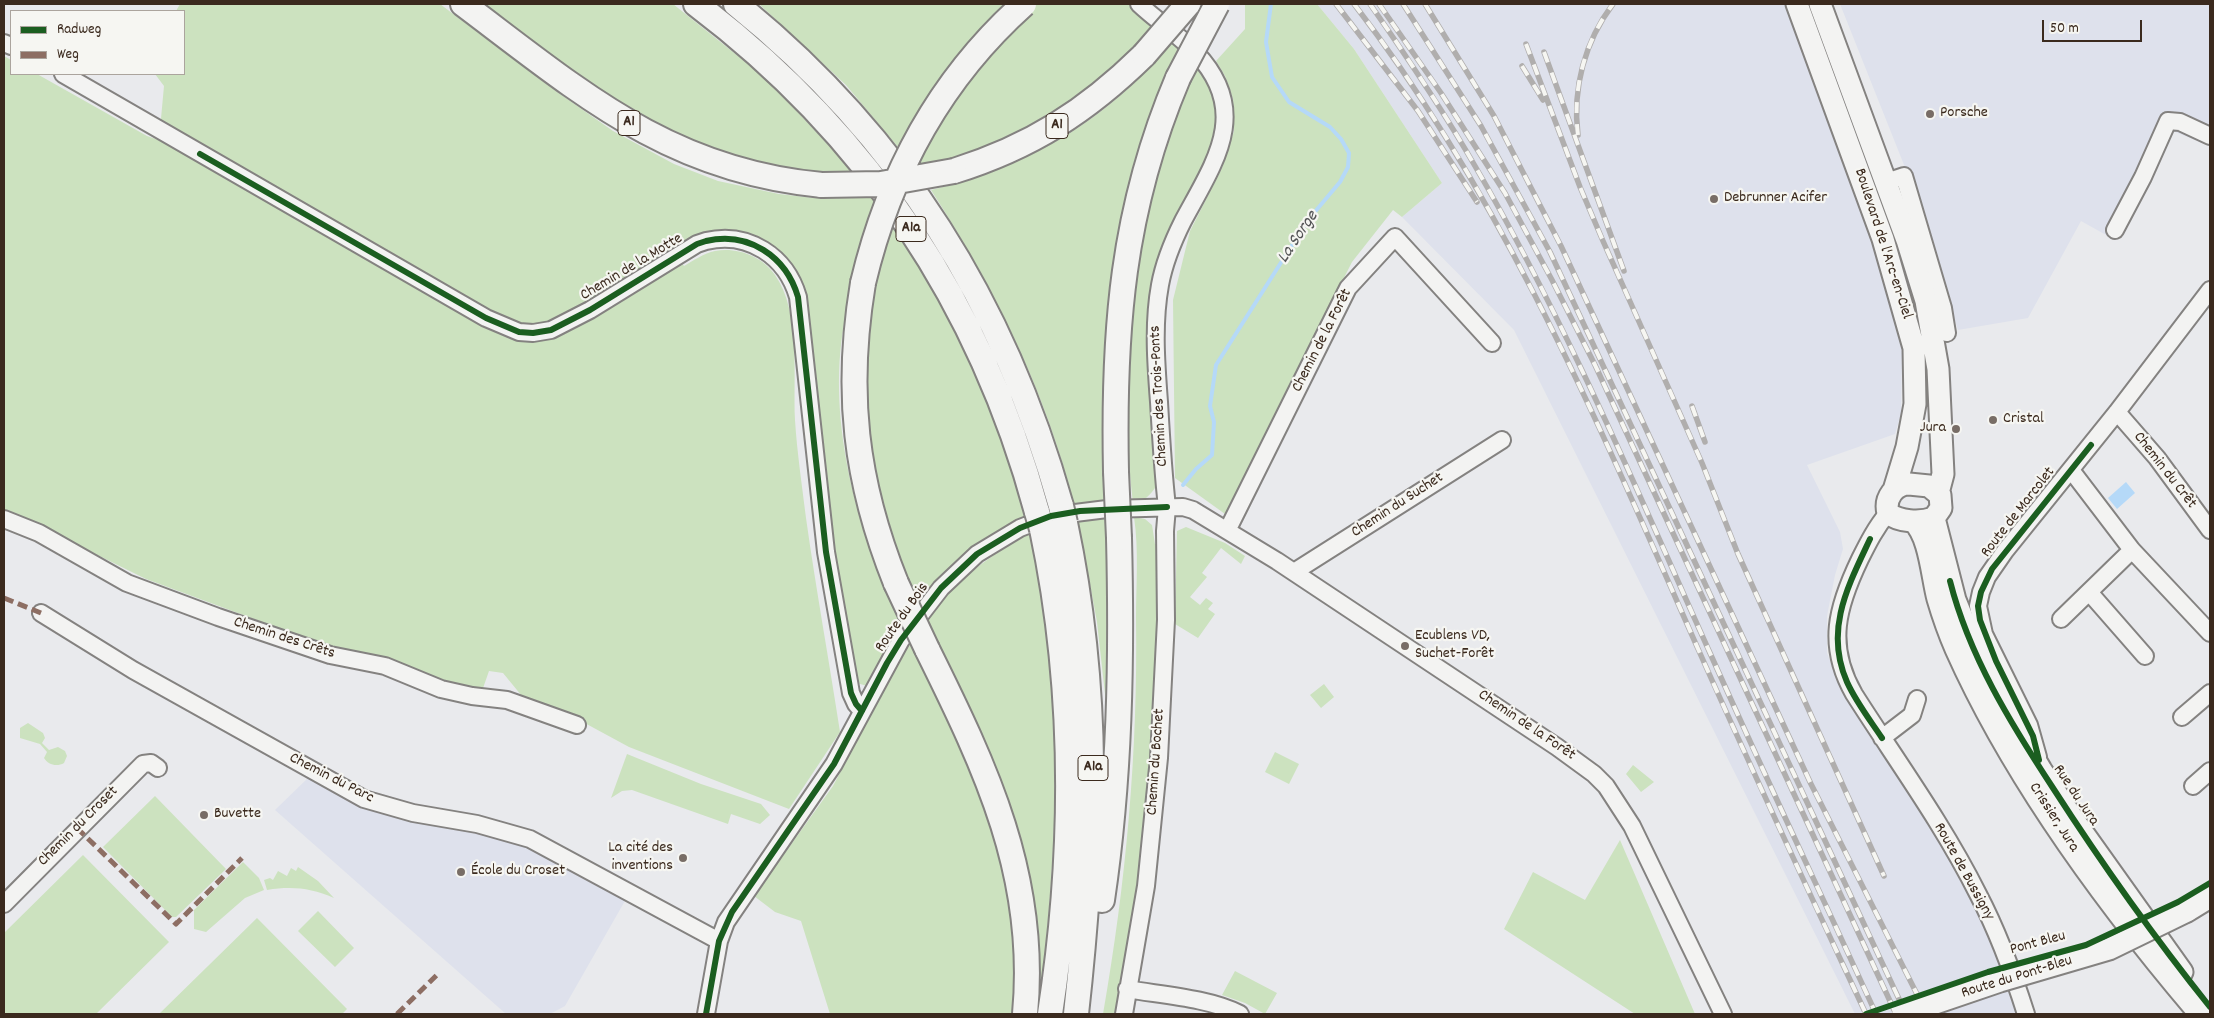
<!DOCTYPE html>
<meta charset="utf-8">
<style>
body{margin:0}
#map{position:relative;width:2214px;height:1018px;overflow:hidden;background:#e9eaed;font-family:Dekko,sans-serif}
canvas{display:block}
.frame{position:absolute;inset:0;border:5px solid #3b2a1e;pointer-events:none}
.legend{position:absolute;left:10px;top:10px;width:175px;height:65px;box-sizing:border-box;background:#f6f6f2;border:1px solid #aba49d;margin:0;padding:6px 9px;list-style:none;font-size:15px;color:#3b2a1e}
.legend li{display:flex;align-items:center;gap:10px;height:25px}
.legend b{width:25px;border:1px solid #aba49d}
.scale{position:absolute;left:2042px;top:20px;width:100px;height:22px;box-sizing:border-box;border:2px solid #3b2a1e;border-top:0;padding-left:6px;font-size:15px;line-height:18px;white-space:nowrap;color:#3b2a1e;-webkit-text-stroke:4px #f6f6f2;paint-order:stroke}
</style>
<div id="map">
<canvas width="2214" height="1018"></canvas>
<div class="frame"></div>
<ul class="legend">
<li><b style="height:6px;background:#1b5e20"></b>Radweg</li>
<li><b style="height:6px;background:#8d6e63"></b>Weg</li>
</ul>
<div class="scale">50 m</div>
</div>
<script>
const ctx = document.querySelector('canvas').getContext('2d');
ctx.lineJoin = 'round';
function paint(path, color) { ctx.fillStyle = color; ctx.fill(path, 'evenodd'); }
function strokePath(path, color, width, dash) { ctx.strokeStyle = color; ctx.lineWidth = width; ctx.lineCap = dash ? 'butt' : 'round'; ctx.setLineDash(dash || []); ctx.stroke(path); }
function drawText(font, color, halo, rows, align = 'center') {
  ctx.font = font + ' Dekko,sans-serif'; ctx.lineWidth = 4.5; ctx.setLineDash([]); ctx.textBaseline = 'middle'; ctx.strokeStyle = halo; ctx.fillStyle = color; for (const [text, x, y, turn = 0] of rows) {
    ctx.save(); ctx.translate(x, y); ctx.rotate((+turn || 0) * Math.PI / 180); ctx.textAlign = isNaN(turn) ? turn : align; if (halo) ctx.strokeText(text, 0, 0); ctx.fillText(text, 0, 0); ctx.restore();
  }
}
const built = new Path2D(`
 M 1317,4 L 1785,4 L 1877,253 L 1898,321 L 1902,353 L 1901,414 L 1895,434 L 1807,465 L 1840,532 L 1843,549 L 1835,575 L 1827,616 L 1827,653 L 1843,693 L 1945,851 L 1992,941 L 2016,1014 L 1855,1014 L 1514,330 L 1402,217 L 1442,183 L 1354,49 Z
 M 1840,4 L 2210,4 L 2210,146 L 2170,130 L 2115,240 L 2081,221 L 2028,318 L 1958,330 L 1914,190 Z
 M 309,777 L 368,807 L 526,845 L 626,899 L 565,1006 L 550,1014 L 506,1014 L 275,810 Z`);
const green = new Path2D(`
 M 180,4 L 440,4 L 553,89 L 613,131 L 674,164 L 718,181 L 779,194 L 814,198 L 881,197 C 869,239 852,281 844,324 C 826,424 859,537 902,626 L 867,686 L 857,683 L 837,576 L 806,301 L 757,239 L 675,253 L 684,266 C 693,261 704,253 715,251 C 737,247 762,256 775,275 C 801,312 793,376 795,420 C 797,452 802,485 806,518 C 816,589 829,660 840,732 L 789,809 L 629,747 L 581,721 L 526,701 L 503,673 L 489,671 L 482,691 L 434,680 L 390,660 L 324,645 L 146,579 L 4,509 L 4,56 L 11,60 L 11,74 L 37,74 L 147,136 L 159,140 L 164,86 L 155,74 L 184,74 L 184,11 L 176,11 Z
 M 477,4 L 673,4 L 768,80 L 858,177 L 804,173 L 723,156 L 620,108 Z
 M 759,4 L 1129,4 L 1156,27 C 1113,71 1067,117 1009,142 C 980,154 947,161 917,170 L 846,85 Z
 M 1245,4 L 1317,4 L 1354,49 L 1442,183 L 1402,217 L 1393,210 L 1352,262 L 1225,514 L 1175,478 L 1173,300 L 1190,231 L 1222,168 L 1234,131 L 1233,99 L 1225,76 L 1216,61 L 1245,29 Z
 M 1171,42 L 1182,51 L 1141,150 L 1108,501 L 1074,505 C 1046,391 994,288 931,190 C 1026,167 1110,120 1171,42 Z
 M 1196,62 L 1204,72 L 1214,94 L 1218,121 L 1208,162 L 1162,246 L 1154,274 L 1148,315 L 1157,485 C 1150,496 1145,500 1133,504 C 1130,476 1127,448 1126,420 C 1124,299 1143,172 1196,62 Z
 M 889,218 C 954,310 996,412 1026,519 C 981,538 945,566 916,605 L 885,531 L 866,442 L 866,324 Z
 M 1109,517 L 1112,641 L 1107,712 L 1097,622 L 1078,520 Z
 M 1134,517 L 1145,519 L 1152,525 L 1155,544 L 1158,544 C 1160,658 1154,774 1137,886 C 1131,929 1123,972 1116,1014 L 1103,1014 C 1126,883 1138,752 1136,619 C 1136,586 1139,550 1134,517 Z
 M 1186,527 L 1225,543 L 1245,556 L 1241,564 L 1221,548 L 1202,573 L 1207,577 L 1190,597 L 1200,605 L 1206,598 L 1213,603 L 1208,609 L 1215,614 L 1198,638 L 1175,624 L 1177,531 Z
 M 1030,533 C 1063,694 1060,839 1039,1002 L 1036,1001 L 1037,948 L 924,620 C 956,582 986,557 1030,533 Z
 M 909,642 C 967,761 1027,877 1012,1014 L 830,1014 L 801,921 L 775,912 L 754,896 L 833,786 Z
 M 1324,684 L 1334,697 L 1321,708 L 1310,695 Z
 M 28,723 L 43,733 L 45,738 L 42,743 L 49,750 L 58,747 L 65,751 L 67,756 L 64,763 C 57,767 48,765 44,758 L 47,752 L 40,744 L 20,738 L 20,728 Z
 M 1275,752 L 1299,764 L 1289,784 L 1265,772 Z
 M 627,754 L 701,784 L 761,804 L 770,815 L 760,824 L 731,814 L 728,824 L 632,790 L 622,791 L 611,798 Z
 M 1633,765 L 1654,782 L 1641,792 L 1626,774 Z
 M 155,796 L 226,869 L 176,917 L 172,917 L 103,847 Z
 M 1620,840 L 1695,1014 L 1635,1014 L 1504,929 L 1533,872 L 1585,900 Z
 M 83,855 L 169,942 L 96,1014 L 4,1014 L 4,933 Z
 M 243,862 L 259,878 L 264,890 L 245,898 L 206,932 L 194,929 L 194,910 Z
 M 298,867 L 318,881 L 334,898 C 311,888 292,886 267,890 L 264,880 L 270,878 L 273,880 L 278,871 L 287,876 L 291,868 L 296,871 Z
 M 318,911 L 354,948 L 335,967 L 298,931 Z
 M 257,918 L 347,1009 L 342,1014 L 159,1014 Z
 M 1235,971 L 1277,993 L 1265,1014 L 1245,1003 L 1222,995 Z`);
const water = new Path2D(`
 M 2126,482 L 2135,493 L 2117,509 L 2108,498 Z`);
const stream = new Path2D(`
 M 1183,485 L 1196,469 L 1212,455 L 1214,422 L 1210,406 L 1216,365 L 1308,220 L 1340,182 L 1348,167 L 1349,153 L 1341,139 L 1330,127 L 1289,102 L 1272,77 L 1266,42 L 1271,4`);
const minor = new Path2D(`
 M 4,43 L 11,46
 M 63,74 L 486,318 L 519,332 L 533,333 L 551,330 L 590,310 L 697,244 L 706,241 C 748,231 786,256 798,297 L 826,552 L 851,693 L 856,704 L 862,711
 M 1886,182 L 1904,176 L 1943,308 L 1947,333
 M 2115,230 L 2143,177 L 2168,121 L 2180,122 L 2210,136
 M 2117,412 L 2157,458 L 2210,530
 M 2071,470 L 2132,550 L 2210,633
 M 1888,513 C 1876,527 1868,543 1860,559 C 1837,607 1826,645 1854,694 C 1896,760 1943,824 1978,894 C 1998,932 2013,973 2026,1014
 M 4,519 L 39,533 L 127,583 L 218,617 L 330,655 L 385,666 L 441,689 L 472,696 L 507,700 L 577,725
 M 1228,529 L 1348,288 L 1395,237 L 1492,343
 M 1294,572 L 1502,440
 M 2089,592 L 2145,656
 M 41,613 L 133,670 L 364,799 L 413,813 L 477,824 L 530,839 L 719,941
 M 2061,619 L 2132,550
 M 2182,717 L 2210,693
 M 1882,738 L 1912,715 L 1917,699
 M 2038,757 L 2029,725 L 1984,634 L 1978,606 L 1981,592 L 1987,577 L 2005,551 L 2117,412 L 2210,290
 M 2193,786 L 2210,771
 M 4,904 L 143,764 L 151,763 L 158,768
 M 1127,989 C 1161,995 1209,998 1240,1014
 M 706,1014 L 719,941 L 726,922 L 834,764 L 901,640 L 941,588 L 977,554 L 1020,528 L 1051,516 L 1107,509 L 1183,507 L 1193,510 L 1277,561 L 1557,747 L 1594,774 L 1606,786 L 1632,826 L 1723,1014
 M 1124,1014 L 1146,886 L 1159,758 L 1166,620 L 1165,531 L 1167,507 C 1163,472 1161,437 1159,402 C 1156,363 1153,323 1160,285 C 1164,263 1173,241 1183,221 C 1214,163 1252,112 1196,53 C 1179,35 1157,21 1139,4`);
const major = new Path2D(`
 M 1797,4 L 1883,239 L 1914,348 L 1915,404 L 1907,447 L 1894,490
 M 1820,4 L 1907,240 L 1926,301 L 1938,369 L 1943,474 L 1938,493
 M 1909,484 L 1929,486 L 1940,495 L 1941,508 L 1934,518 C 1920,523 1899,522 1888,513 C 1884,498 1895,484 1909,484 Z
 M 1934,518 L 1955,600 L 1987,679 L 2041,770 L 2073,819 L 2182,972
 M 1913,521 C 1930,536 1932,577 1938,599 C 1943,616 1949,633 1956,649 C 2014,779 2108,906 2200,1014
 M 2187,911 L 2210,897`);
const highway = new Path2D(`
 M 463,4 C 580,92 669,171 822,185
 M 696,4 C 868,134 981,305 1037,512
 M 736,4 C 901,137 1004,303 1061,506
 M 954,171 C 1031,147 1087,111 1144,55
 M 863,283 C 845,391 855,481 896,583
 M 1116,472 C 1113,331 1122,210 1178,78
 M 1065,523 C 1101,694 1095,842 1076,1014
 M 1042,529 C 1076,690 1075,852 1050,1014
 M 927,649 C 986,768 1038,877 1025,1014
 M 1102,900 C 1120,779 1122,660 1119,538`);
const rail = new Path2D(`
 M 1336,4 L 1418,111 L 1477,202
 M 1354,4 C 1504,199 1600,427 1699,651 C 1753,773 1810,894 1866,1014
 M 1370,4 C 1407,57 1443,110 1475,166 C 1566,322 1636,488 1710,653 C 1764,774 1821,894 1876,1014
 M 1379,4 L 1441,93 L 1505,193 L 1552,280 L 1595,365 L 1896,1014
 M 1403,4 L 1481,126 L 1550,252 L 1906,1014
 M 1425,4 L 1494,116 L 1561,246 L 1811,784 L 1927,1014
 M 1526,44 L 1580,187 L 1603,241 L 1702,463 L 1738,554 L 1884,876
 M 1544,52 L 1624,271
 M 1522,66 L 1543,100
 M 1578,135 C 1572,88 1585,41 1613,4
 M 1692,406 L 1705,442`);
const majorBridge = new Path2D(`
 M 1903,1014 L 2000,981 L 2109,949 L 2187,911`);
const highwayBridge = new Path2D(`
 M 1144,55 L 1188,4
 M 1178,78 L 1217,4
 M 822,185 L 881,184 L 954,171
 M 863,283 C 889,173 940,79 1024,4
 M 1116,472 L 1119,538
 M 1061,506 L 1065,523
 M 1037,512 L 1042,529
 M 896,583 L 927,649`);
const quiet = new Path2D(`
 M 4,598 L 41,613
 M 77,828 L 176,924 L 242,858
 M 397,1014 L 439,973`);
const cycleway = new Path2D(`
 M 200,154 L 486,318 L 519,332 L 533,333 L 551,330 L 590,310 L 697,244 L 706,241 C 748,231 786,256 798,297 L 826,552 L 851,693 L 856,704 L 862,711
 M 1870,539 C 1848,586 1824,630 1847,682 C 1856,702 1870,720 1882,738
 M 1950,581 C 1969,656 2011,724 2053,788 C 2102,864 2154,937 2210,1007
 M 2039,760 L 2033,736 L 1996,661 L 1980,620 L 1978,606 L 1981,592 L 1992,569 L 2091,445
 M 706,1014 L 719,941 L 732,912 L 834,764 L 887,663 L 901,640 L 941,588 L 977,554 L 1020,528 L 1051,516 L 1080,511 L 1167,507
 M 1866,1014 L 1988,972 L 2086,945 L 2178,902 L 2210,883`);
const markers = [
 [1930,114,5,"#786d66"],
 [1714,199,5,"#786d66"],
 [1993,420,5,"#786d66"],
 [1956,429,5,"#786d66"],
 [1405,646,5,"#786d66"],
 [204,815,5,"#786d66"],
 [683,858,5,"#786d66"],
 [461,872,5,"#786d66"]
];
const shields = [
 [629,123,22],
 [1057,126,22],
 [911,229,30],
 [1093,768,30]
];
const shieldNames = [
 ["A1",629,123],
 ["A1",1057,126],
 ["A1a",911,229],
 ["A1a",1093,768]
];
const poiNames = [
 ["Porsche",1940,114],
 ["Debrunner Acifer",1724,199],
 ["Cristal",2003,420],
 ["Jura",1946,429,"right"],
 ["Ecublens VD,",1415,637],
 ["Suchet-Forêt",1415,655],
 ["Buvette",214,815],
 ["La cité des",673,849,"right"],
 ["inventions",673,867,"right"],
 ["École du Croset",471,872]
];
const streetNames = [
 ["Boulevard de l'Arc-en-Ciel",1882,244,72],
 ["Chemin de la Motte",632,268,-31],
 ["Chemin de la Forêt",1323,341,-63],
 ["Chemin des Trois-Ponts",1160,396,-93],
 ["Chemin du Crêt",2164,471,52],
 ["Chemin du Suchet",1398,506,-33],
 ["Route de Marcolet",2019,513,-52],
 ["Route du Bois",903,618,-55],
 ["Chemin des Crêts",284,639,18],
 ["Chemin de la Forêt",1526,726,34],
 ["Chemin du Bochet",1157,762,-86],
 ["Chemin du Parc",331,779,27],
 ["Rue du Jura",2075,796,56],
 ["Crissier, Jura",2053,818,57],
 ["Chemin du Croset",79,827,-45],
 ["Route de Bussigny",1963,872,61],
 ["Pont Bleu",2038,944,-15],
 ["Route du Pont-Bleu",2017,978,-17]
];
const waterNames = [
 ["La Sorge",1299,238,-56]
];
paint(built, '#dee1ec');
paint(green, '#cce2bf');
paint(water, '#b5d9f8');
strokePath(stream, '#b5d9f8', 4);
strokePath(minor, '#848280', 20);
strokePath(major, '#848280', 25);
strokePath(highway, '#848280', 28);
strokePath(minor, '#f3f3f2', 16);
strokePath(major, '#f3f3f2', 21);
strokePath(highway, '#f3f3f2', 24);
strokePath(rail, '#b0aead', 5.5);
strokePath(rail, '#f6f6f2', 4, [11]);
strokePath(majorBridge, '#848280', 25, []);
strokePath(highwayBridge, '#848280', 28, []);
strokePath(majorBridge, '#f3f3f2', 21);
strokePath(highwayBridge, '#f3f3f2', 24);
strokePath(quiet, '#8d6e63', 5, [10, 5]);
strokePath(cycleway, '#1b5e20', 6);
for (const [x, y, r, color] of markers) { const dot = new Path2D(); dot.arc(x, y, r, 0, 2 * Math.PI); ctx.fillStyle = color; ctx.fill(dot); strokePath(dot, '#f6f6f2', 2); }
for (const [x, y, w] of shields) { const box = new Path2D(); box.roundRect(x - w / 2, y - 12.5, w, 25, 4); ctx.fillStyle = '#f6f6f2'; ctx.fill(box); strokePath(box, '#3b2a1e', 1); }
drawText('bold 15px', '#3b2a1e', null, shieldNames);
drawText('16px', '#3b2a1e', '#f6f6f2', poiNames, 'left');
drawText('16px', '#3b2a1e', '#f6f6f2', streetNames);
drawText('italic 18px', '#545456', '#f6f6f2', waterNames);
</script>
